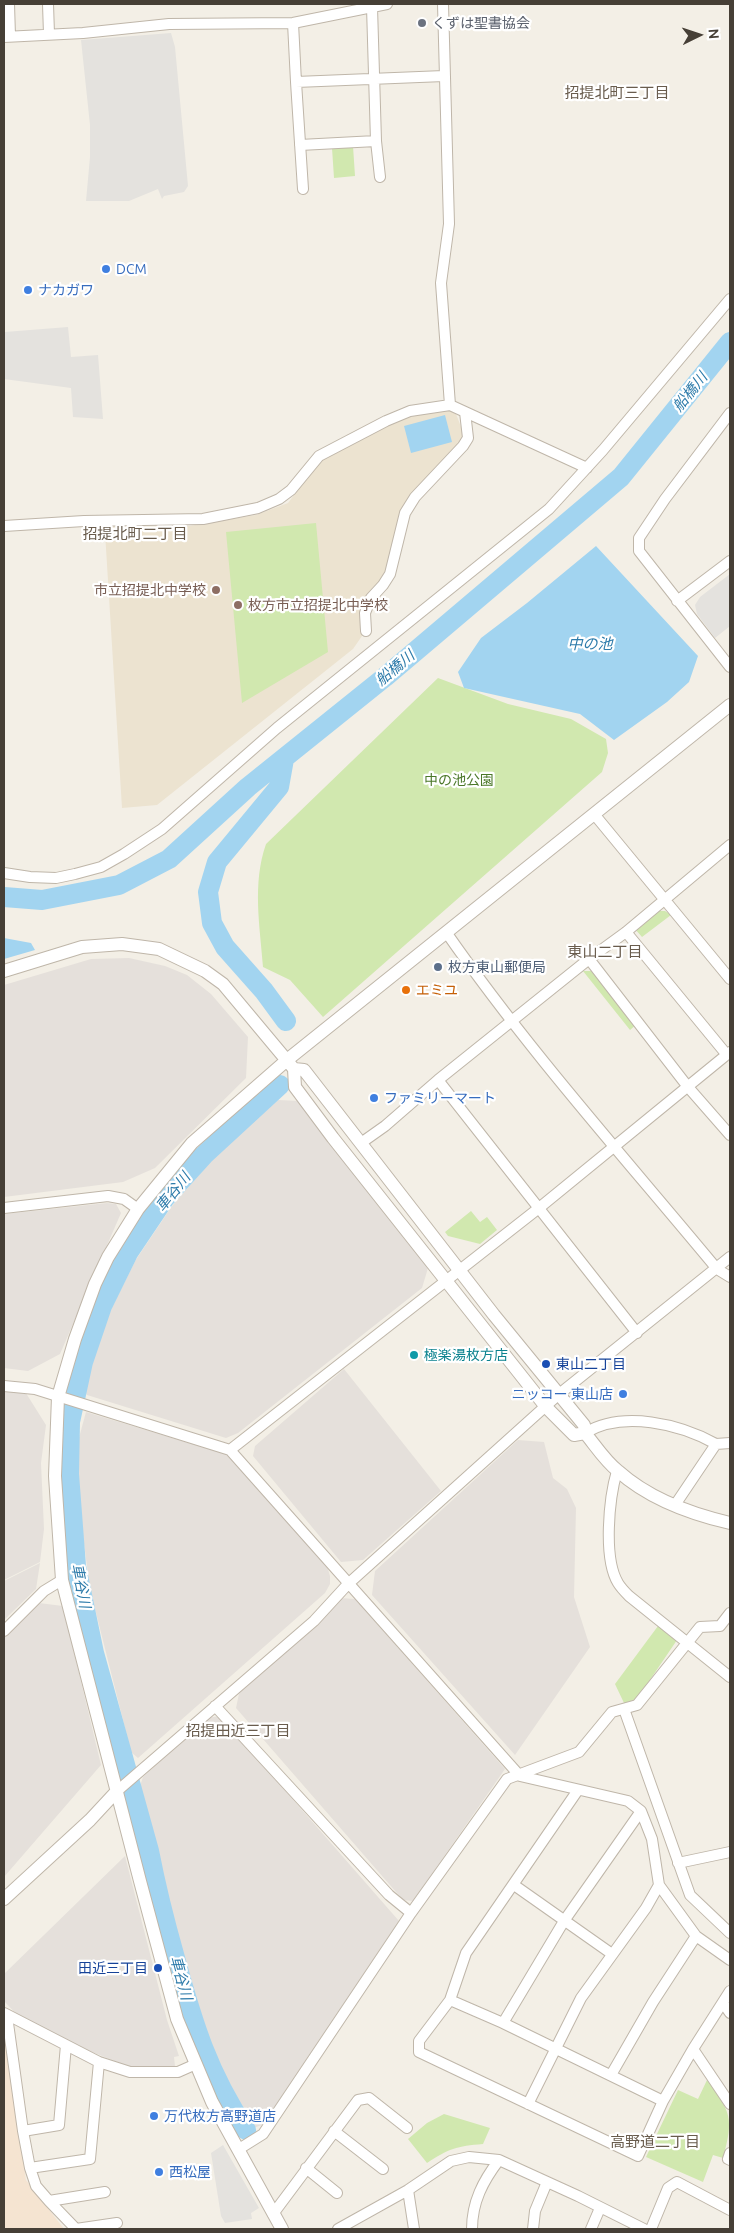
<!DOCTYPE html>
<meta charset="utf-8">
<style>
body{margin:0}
#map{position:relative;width:734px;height:2233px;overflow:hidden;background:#f3efe6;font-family:Ubuntu,sans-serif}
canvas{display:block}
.frame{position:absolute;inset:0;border:5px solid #463f36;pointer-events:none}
.north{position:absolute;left:674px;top:10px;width:50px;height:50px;-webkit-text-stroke:4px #fff;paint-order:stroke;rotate:86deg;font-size:14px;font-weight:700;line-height:20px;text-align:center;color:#463f36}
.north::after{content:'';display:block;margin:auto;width:18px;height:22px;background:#463f36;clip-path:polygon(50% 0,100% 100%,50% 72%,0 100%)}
</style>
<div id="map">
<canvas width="734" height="2233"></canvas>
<div class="frame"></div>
<div class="north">N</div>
</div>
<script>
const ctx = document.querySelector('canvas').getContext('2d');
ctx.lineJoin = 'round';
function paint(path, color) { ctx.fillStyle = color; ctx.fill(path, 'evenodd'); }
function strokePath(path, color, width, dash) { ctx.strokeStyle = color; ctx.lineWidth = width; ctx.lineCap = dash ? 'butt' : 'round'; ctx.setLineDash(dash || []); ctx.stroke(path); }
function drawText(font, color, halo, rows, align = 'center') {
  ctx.font = font + ' Ubuntu,"Noto Sans JP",sans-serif'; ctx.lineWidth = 4.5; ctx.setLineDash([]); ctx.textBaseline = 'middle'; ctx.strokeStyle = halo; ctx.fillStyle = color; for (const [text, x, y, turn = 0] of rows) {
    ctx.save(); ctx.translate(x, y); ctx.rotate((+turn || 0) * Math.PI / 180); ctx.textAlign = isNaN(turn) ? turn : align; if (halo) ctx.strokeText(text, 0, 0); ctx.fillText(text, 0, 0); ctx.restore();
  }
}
const commercial = new Path2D(`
 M 4,2028 L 26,2180 L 64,2229 L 4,2229 Z`);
const industrial = new Path2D(`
 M 129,958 L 165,966 L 187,975 L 211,994 L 248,1037 L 246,1078 L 155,1168 L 123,1182 L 4,1197 L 4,985 L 91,959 Z
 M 278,1100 L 299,1101 L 428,1268 L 422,1288 L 238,1433 L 226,1438 L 87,1395 L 82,1387 L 107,1318 L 135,1261 L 172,1206 L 217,1154 Z
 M 107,1203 L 116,1204 L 121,1213 L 60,1354 L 28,1371 L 4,1368 L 4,1214 Z
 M 344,1369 L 441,1491 L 363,1560 L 341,1562 L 253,1456 L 255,1446 Z
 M 4,1389 L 24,1390 L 46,1425 L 41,1463 L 44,1529 L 40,1562 L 4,1580 Z
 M 86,1412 L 229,1455 L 327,1566 L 330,1576 L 330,1584 L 325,1593 L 138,1758 L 131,1752 L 90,1589 L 80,1513 L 77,1445 Z
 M 518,1440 L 544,1442 L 553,1478 L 567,1489 L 576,1508 L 574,1597 L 590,1647 L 515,1755 L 372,1595 L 375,1571 Z
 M 40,1563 L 36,1589 L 4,1620 L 4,1581 Z
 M 340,1598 L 355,1599 L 505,1769 L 413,1901 L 403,1900 L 236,1708 L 240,1689 Z
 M 39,1603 L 63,1606 L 101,1765 L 4,1877 L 4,1637 Z
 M 220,1716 L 399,1921 L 262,2125 L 250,2129 L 207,2045 L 139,1789 L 143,1777 L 207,1718 Z
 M 125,1856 L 167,2020 L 179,2056 L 174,2057 L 175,2066 L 129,2067 L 65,2041 L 19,2017 L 4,2001 L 4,1974 Z`);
const education = new Path2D(`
 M 446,409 L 456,414 L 465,437 L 457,448 L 420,485 L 400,513 L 387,571 L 362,613 L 362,636 L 353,649 L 157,805 L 122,808 L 105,532 L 111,526 L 189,526 L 256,515 L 288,503 L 322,458 L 404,418 Z`);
const green = new Path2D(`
 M 353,146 L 355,176 L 334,178 L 332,148 Z
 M 316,523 L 328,652 L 242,703 L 226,532 Z
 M 438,678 L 508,704 L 571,719 L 606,739 L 608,753 L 602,772 L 323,1017 L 290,980 L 263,967 C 260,926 252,884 266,844 Z
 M 656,911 L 665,911 L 671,915 L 642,937 L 634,928 Z
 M 583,971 L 591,971 L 599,976 L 637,1024 L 630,1030 Z
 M 471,1211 L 480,1222 L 487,1217 L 497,1230 L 480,1244 L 448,1236 L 445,1232 Z
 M 658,1626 L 677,1640 L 637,1699 L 624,1703 L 615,1684 Z
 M 707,2080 C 731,2112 734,2118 723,2158 L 713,2155 L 703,2182 L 646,2157 L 678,2090 L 698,2099 Z
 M 444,2114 L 490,2128 L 483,2144 C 457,2146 448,2149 427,2163 L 408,2139 L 427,2123 Z`);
const parking = new Path2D(`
 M 171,33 L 175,47 L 188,186 L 184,192 L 164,196 L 162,199 L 158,189 L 129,201 L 86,201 L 90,157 L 90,125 L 81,40 Z
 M 68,327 L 71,357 L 98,355 L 103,419 L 73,417 L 71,388 L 4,379 L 4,331 L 5,332 Z
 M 730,574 L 730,626 L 715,638 L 697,614 L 695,605 L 700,597 Z
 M 223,2145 L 259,2208 L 251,2213 L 252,2219 L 225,2223 L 221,2216 L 211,2153 Z`);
const water = new Path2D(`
 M 445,415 L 452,442 L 411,453 L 404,426 Z
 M 596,546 L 698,656 L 689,682 L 667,702 L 614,740 L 580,714 L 464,688 L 458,672 L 481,638 L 527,603 Z
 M 4,938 L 31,943 L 35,950 L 4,959 Z`);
const river = new Path2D(`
 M 284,759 L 279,787 L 217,862 L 208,892 L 212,923 L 225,947 L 264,991 L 286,1021
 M 4,897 L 42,900 L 119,885 L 169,859 L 248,787 L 385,677 L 621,477 L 730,342
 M 246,2130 C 208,2073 193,2024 175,1958 C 165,1923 156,1887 149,1851 L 94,1653 L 76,1566 L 69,1474 L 70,1422 L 83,1362 L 102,1306 L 128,1253 L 165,1198 L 204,1155 L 280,1085`);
const minor = new Path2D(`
 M 9,4 L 10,36
 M 48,4 L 49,34
 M 443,4 L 449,224 L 441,283 L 450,405
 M 372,7 L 376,141 L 380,177
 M 293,23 L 296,82 L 444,76
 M 4,37 L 83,33 L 169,24 L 293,23 L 387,4
 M 296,82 L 303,189
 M 300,145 L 376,141
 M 730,413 L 665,499 L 639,538 L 639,551 L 730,667
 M 4,526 L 84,521 L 203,519 L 258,508 L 279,499 L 291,490 L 319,456 L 386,421 L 410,411 L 450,405 L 587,468
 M 677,601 L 730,561
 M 366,631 L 365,613 L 371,598 L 383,585 L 390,574 L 405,513 L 415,497 L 463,446 L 468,438 L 465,412
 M 594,814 L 730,979
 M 4,873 L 30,877 L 56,878 L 75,874 L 101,867 L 124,854 L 162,829 L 277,728 L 549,509 L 603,450 L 730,299
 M 446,932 C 528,1050 625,1158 717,1269 L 730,1277
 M 626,932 L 727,1055
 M 589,959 L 688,1087 L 730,1135
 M 438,1080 L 637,1333
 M 361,1143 L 385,1126 L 438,1080 L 589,959 L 626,932 L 730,845
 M 4,1208 L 108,1196 L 124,1199 L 138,1209
 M 4,1386 L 35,1389 L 230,1450 L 520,1776 L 628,1801 L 641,1811 L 652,1839 L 659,1885 L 696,1936 L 730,1960
 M 585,1433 C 623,1410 680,1424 716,1444
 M 230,1450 L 539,1208 L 730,1052
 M 617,1471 C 609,1498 603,1558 618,1583 C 621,1588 625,1592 629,1596 L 730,1677
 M 675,1505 L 716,1444 L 730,1443
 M 4,1631 L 44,1591 L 62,1580
 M 215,1706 L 389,1895 L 411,1913
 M 624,1709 L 690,1895 L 730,1933
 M 116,1792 L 314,1621 L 348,1584 L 558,1395 L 730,1257
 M 641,1811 L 564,1921 L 503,2023 L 450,2000 L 419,2041 L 419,2052 L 638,2156 L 663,2101 L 693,2049 L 730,1991
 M 678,1863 L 730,1852
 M 514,1885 L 612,1954
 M 450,2000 L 466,1953 L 578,1790
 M 723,2003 L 730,2013
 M 4,2013 L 99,2062 L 130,2072 L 178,2072 L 196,2064
 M 7,2016 L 23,2131
 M 503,2023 L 663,2101
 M 693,2049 L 730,2104
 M 611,2075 L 653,2002 L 696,1936
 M 528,2104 L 581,1998 L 646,1908 L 659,1885
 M 334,2131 L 383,2169
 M 239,2149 L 263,2134 L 411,1913 L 507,1779 L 579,1752 L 612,1712 L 637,1705 L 700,1627 L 720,1626 L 730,1613
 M 730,2153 L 728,2159 L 730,2160
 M 30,2168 L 23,2131 L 59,2125 L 66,2045
 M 306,2168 L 337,2193
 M 408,2190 L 414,2229
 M 105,2192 L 49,2201 L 76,2229 L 117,2223
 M 49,2201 L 36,2186 L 30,2168 L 90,2159 L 99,2062
 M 273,2214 L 358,2100 L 369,2098 L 407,2128
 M 338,2229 L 408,2190 L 451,2161 L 469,2157 L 499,2160 L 578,2196 L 644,2229
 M 472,2229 C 472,2202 483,2181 499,2160
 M 533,2229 L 535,2211 L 547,2182
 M 591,2229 L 600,2208
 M 651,2229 L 668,2188 L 677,2182 L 730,2210`);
const tertiary = new Path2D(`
 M 4,971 L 82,947 L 122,944 L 159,949 L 205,971 L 223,984 L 294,1069 L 295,1087 L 333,1138 L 546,1407 L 574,1435 L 585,1433
 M 294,1069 L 304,1070 L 494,1315 L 584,1425 L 585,1433 C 595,1445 605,1461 618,1471 C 648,1498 691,1514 730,1523
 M 4,1899 L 90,1820 L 116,1792
 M 282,2229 L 212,2102 L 177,2019 L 140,1881 L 62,1580 L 55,1476 L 58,1397 L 75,1339 L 95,1284 L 108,1257 L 138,1209 L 192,1143 L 287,1060 L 730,705`);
const markers = [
 [422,23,5,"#6b7280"],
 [106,269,5,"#3f7fe0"],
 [28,290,5,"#3f7fe0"],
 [216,590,5,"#8d6e63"],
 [238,605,5,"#8d6e63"],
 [438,967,5,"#5c6f8a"],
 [406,990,5,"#e8710a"],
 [374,1098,5,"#3f7fe0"],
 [414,1355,5,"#0f9aa8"],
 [546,1364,5,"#1a4fb4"],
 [623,1394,5,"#3f7fe0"],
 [158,1968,5,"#1a4fb4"],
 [154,2116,5,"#3f7fe0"],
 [159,2172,5,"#3f7fe0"]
];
const worshipNames = [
 ["くずは聖書協会",432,23]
];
const shopNames = [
 ["DCM",116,269],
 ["ナカガワ",38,290],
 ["ファミリーマート",384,1098],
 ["ニッコー 東山店",613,1394,"right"],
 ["万代枚方高野道店",164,2116],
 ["西松屋",169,2172]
];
const educationNames = [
 ["市立招提北中学校",206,590],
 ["枚方市立招提北中学校",248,605,"left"]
];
const parkNames = [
 ["中の池公園",459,780]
];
const serviceNames = [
 ["枚方東山郵便局",448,967]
];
const foodNames = [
 ["エミユ",416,990]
];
const cultureNames = [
 ["極楽湯枚方店",424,1355]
];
const transitNames = [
 ["東山二丁目",556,1364],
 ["田近三丁目",148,1968,"right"]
];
const neighbourhoodNames = [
 ["招提北町三丁目",617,93],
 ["招提北町二丁目",135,534],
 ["東山二丁目",605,952],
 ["招提田近三丁目",238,1731],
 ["高野道二丁目",655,2142]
];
const waterNames = [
 ["船橋川",690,392,-51],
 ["中の池",590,644],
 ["船橋川",395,668,-40],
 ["車谷川",173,1192,-51],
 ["車谷川",81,1586,79],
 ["車谷川",181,1978,75]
];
paint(commercial, '#f5e4d1');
paint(industrial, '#e5e0db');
paint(education, '#ece3d0');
paint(green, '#d1e8af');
paint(parking, '#e4e2de');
paint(water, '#a2d4f0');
strokePath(river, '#a2d4f0', 20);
strokePath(minor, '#bfb6a9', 12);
strokePath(tertiary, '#bfb6a9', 14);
strokePath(minor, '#fff', 10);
strokePath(tertiary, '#fff', 12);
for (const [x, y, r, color] of markers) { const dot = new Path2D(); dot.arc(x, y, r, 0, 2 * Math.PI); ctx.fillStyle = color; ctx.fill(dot); strokePath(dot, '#fff', 2); }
drawText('14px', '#5b616d', '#fff', worshipNames, 'left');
drawText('14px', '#366cbe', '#fff', shopNames, 'left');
drawText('14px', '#785e54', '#fff', educationNames, 'right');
drawText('14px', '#4b7829', '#fff', parkNames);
drawText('14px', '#4e5e75', '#fff', serviceNames, 'left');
drawText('14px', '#c56008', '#fff', foodNames, 'left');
drawText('14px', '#0d838f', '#fff', cultureNames, 'left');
drawText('14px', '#164399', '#fff', transitNames, 'left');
drawText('15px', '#695c4d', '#fff', neighbourhoodNames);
drawText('italic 15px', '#2d7baa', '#fff', waterNames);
</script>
